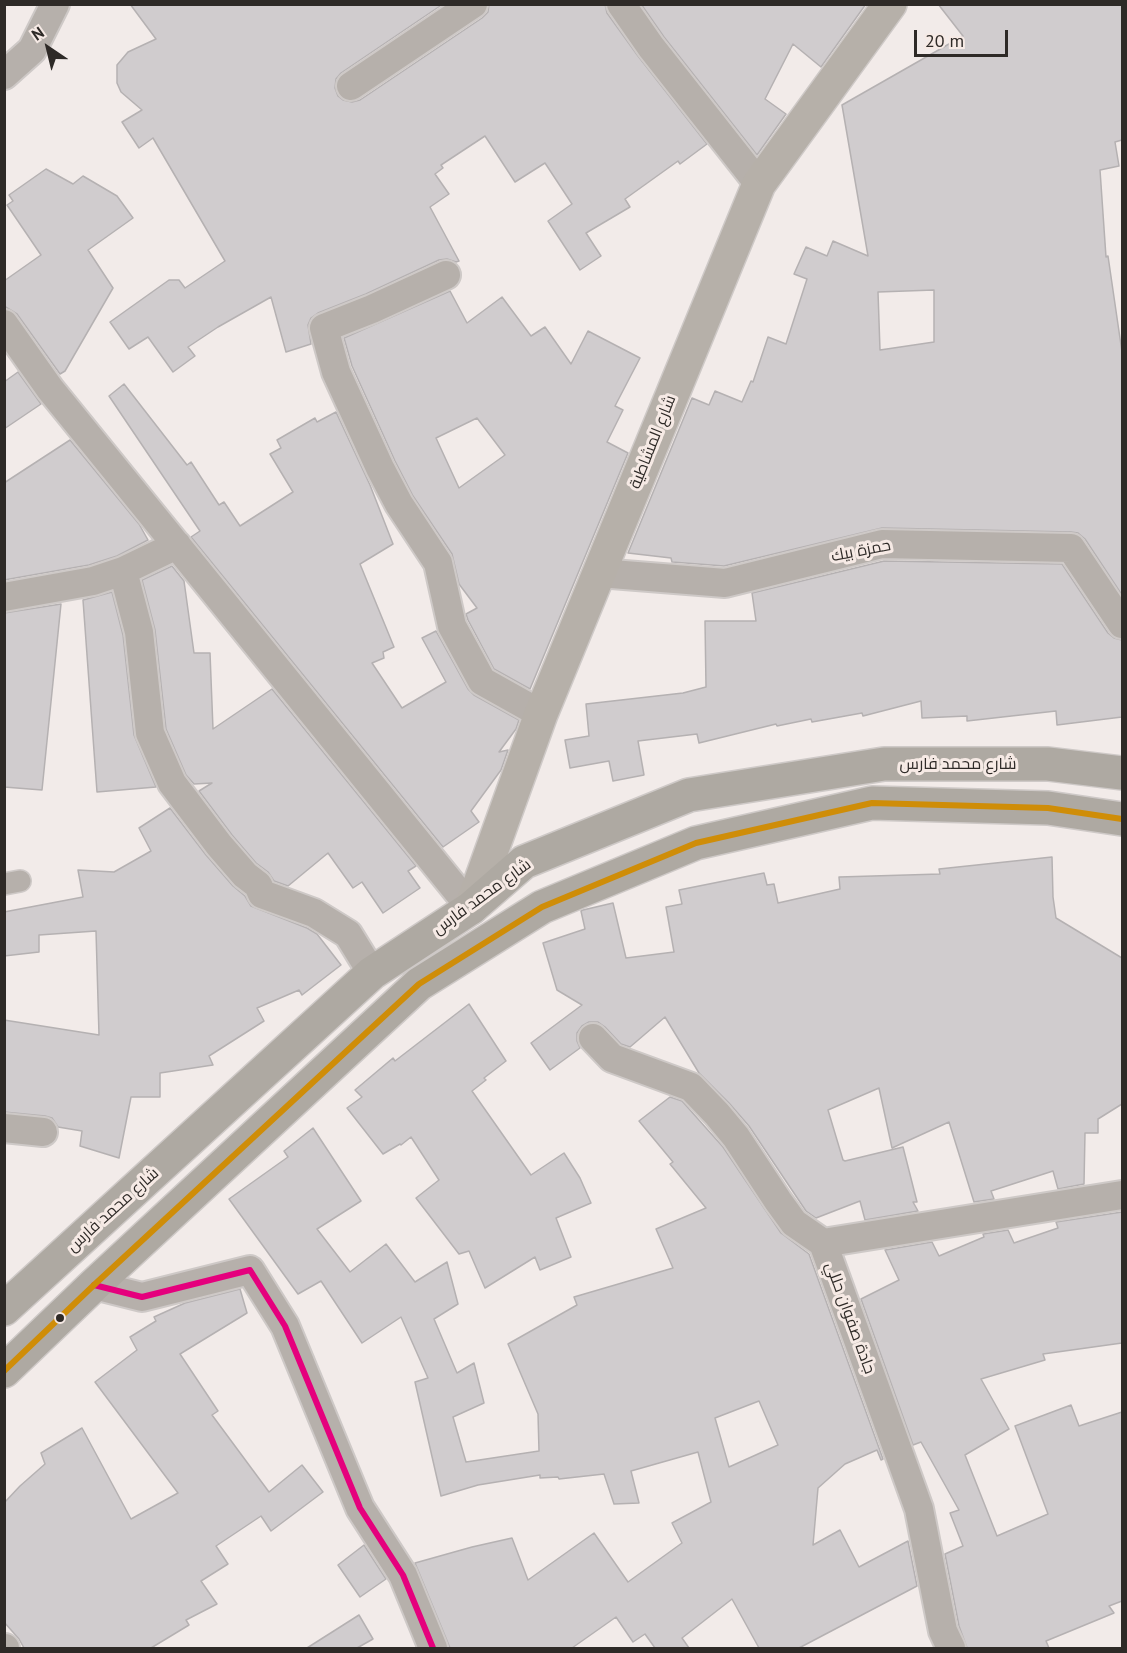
<!DOCTYPE html>
<meta charset="utf-8">
<style>
body{margin:0}
#map{position:relative;width:1127px;height:1653px;overflow:hidden;background:#f2ebe9;font-family:"PT Sans",sans-serif}
canvas{display:block}
.frame{position:absolute;inset:0;border:6px solid #2e2a27;pointer-events:none}
.north{position:absolute;left:18px;top:18px;width:60px;height:60px;-webkit-text-stroke:4px #f6eae5;paint-order:stroke;rotate:325deg;font-size:16px;font-weight:700;line-height:24px;text-align:center;color:#2e2a27}
.north::after{content:'';display:block;margin:auto;width:21px;height:27px;background:#2e2a27;clip-path:polygon(50% 0,100% 100%,50% 72%,0 100%)}
.scale{position:absolute;left:914px;top:30px;width:94px;height:27px;box-sizing:border-box;border:3px solid #2e2a27;border-top:0;padding-left:8px;font-size:18px;line-height:21px;white-space:nowrap;color:#2e2a27;-webkit-text-stroke:4px #f6eae5;paint-order:stroke}
</style>
<div id="map">
<canvas width="1127" height="1653"></canvas>
<div class="frame"></div>
<div class="north">N</div>
<div class="scale">20 m</div>
</div>
<script>
const ctx = document.querySelector('canvas').getContext('2d');
ctx.lineJoin = 'round';
function paint(path, color) { ctx.fillStyle = color; ctx.fill(path, 'evenodd'); }
function strokePath(path, color, width, dash) { ctx.strokeStyle = color; ctx.lineWidth = width; ctx.lineCap = dash ? 'butt' : 'round'; ctx.setLineDash(dash || []); ctx.stroke(path); }
function drawText(font, color, halo, rows, align = 'center') {
  ctx.font = font + ' "PT Sans",Cairo,sans-serif'; ctx.lineWidth = 6; ctx.setLineDash([]); ctx.textBaseline = 'middle'; ctx.strokeStyle = halo; ctx.fillStyle = color; for (const [text, x, y, turn = 0] of rows) {
    ctx.save(); ctx.translate(x, y); ctx.rotate((+turn || 0) * Math.PI / 180); ctx.textAlign = isNaN(turn) ? turn : align; if (halo) ctx.strokeText(text, 0, 0); ctx.fillText(text, 0, 0); ctx.restore();
  }
}
const building = new Path2D(`
 M 130,4 L 443,4 L 341,73 L 336,79 L 335,88 L 338,96 L 343,100 L 352,102 L 360,100 L 482,18 L 488,12 L 489,4 L 605,4 L 607,13 L 638,56 L 707,144 L 680,164 L 678,161 L 625,199 L 630,207 L 586,233 L 601,256 L 580,270 L 548,221 L 572,204 L 545,163 L 515,182 L 485,136 L 441,165 L 443,168 L 435,174 L 449,194 L 430,207 L 459,261 L 456,262 L 447,259 L 439,260 L 366,294 L 318,313 L 311,318 L 308,325 L 311,344 L 286,352 L 271,297 L 218,327 L 188,347 L 195,356 L 173,372 L 148,337 L 129,349 L 110,322 L 169,280 L 179,280 L 185,288 L 225,261 L 153,138 L 139,148 L 122,122 L 142,110 L 121,92 L 117,83 L 117,65 L 128,52 L 156,39 Z
 M 641,4 L 866,4 L 821,67 L 793,44 L 765,99 L 786,114 L 757,155 L 664,37 Z
 M 938,4 L 1122,4 L 1122,140 L 1115,142 L 1119,166 L 1100,170 L 1106,257 L 1108,256 L 1122,352 L 1122,595 L 1085,539 L 1078,533 L 1071,532 L 882,528 L 724,566 L 672,562 L 671,558 L 628,553 L 692,398 L 709,405 L 715,391 L 742,402 L 751,381 L 753,382 L 768,337 L 786,344 L 807,279 L 794,274 L 806,247 L 827,256 L 833,241 L 868,256 L 842,105 L 963,36 ZM 934,290 L 934,342 L 880,350 L 878,292 Z
 M 46,169 L 73,184 L 83,176 L 117,196 L 133,218 L 88,250 L 113,288 L 65,371 L 60,374 L 17,314 L 4,306 L 4,281 L 41,255 L 7,205 L 13,201 L 9,195 Z
 M 450,291 L 467,323 L 502,297 L 531,336 L 545,327 L 571,364 L 588,331 L 640,358 L 615,406 L 623,410 L 607,442 L 628,453 L 530,689 L 494,669 L 468,620 L 466,614 L 477,608 L 459,584 L 452,554 L 413,496 L 395,461 L 352,366 L 344,338 ZM 477,418 L 505,455 L 459,488 L 436,438 Z
 M 18,372 L 41,404 L 4,429 L 4,382 Z
 M 124,384 L 187,465 L 191,462 L 219,505 L 224,502 L 240,526 L 293,492 L 270,454 L 281,448 L 277,440 L 315,418 L 317,422 L 336,412 L 370,485 L 393,544 L 360,564 L 394,647 L 383,652 L 384,658 L 372,663 L 402,708 L 446,682 L 422,638 L 436,631 L 468,689 L 474,695 L 519,720 L 516,729 L 499,752 L 508,750 L 501,770 L 471,811 L 479,822 L 443,847 L 191,537 L 200,531 L 109,396 Z
 M 70,440 L 139,524 L 148,540 L 117,556 L 89,565 L 4,580 L 4,483 Z
 M 884,561 L 1062,564 L 1108,633 L 1114,638 L 1122,640 L 1122,717 L 1057,725 L 1056,711 L 967,721 L 967,716 L 922,718 L 921,701 L 863,716 L 862,713 L 812,722 L 811,719 L 777,726 L 776,724 L 699,743 L 697,734 L 638,741 L 644,775 L 613,781 L 609,761 L 570,768 L 565,740 L 589,736 L 586,704 L 683,693 L 706,687 L 705,621 L 756,621 L 752,593 Z
 M 172,566 L 184,581 L 194,653 L 210,653 L 213,729 L 272,689 L 416,866 L 408,871 L 420,888 L 383,913 L 362,882 L 353,888 L 328,853 L 288,886 L 274,881 L 268,872 L 256,863 L 232,835 L 199,791 L 212,783 L 194,784 L 186,775 L 166,729 L 155,630 L 142,580 Z
 M 112,592 L 123,635 L 134,735 L 156,787 L 97,792 L 83,600 Z
 M 61,604 L 42,790 L 4,787 L 4,613 Z
 M 170,808 L 206,855 L 233,886 L 245,896 L 251,906 L 307,928 L 317,934 L 341,965 L 302,995 L 299,990 L 257,1008 L 264,1021 L 209,1056 L 213,1065 L 160,1073 L 160,1097 L 131,1097 L 119,1158 L 80,1146 L 82,1131 L 58,1127 L 52,1118 L 45,1116 L 4,1112 L 4,1020 L 99,1035 L 96,931 L 39,935 L 39,952 L 4,956 L 4,912 L 83,897 L 78,870 L 114,872 L 151,851 L 139,828 Z
 M 1052,857 L 1053,897 L 1056,918 L 1122,958 L 1122,1104 L 1098,1119 L 1098,1133 L 1085,1133 L 1084,1184 L 1058,1189 L 1053,1171 L 991,1191 L 994,1199 L 974,1202 L 949,1122 L 892,1148 L 879,1088 L 828,1110 L 843,1160 L 845,1161 L 903,1147 L 917,1202 L 913,1202 L 918,1211 L 865,1220 L 860,1201 L 816,1218 L 806,1211 L 749,1126 L 729,1103 L 699,1073 L 665,1017 L 630,1047 L 621,1044 L 605,1027 L 598,1022 L 589,1022 L 582,1026 L 577,1033 L 577,1041 L 580,1048 L 550,1070 L 531,1043 L 582,1005 L 557,990 L 543,943 L 585,929 L 581,911 L 583,910 L 613,903 L 626,958 L 674,952 L 666,907 L 682,904 L 679,890 L 764,873 L 767,885 L 774,884 L 778,903 L 840,889 L 839,877 L 940,874 L 939,869 Z
 M 469,1004 L 506,1061 L 484,1078 L 486,1080 L 472,1091 L 531,1175 L 564,1153 L 580,1178 L 591,1203 L 556,1218 L 571,1257 L 540,1270 L 535,1257 L 485,1288 L 469,1251 L 459,1254 L 416,1198 L 439,1180 L 411,1137 L 401,1145 L 400,1144 L 383,1154 L 347,1108 L 362,1097 L 355,1090 L 393,1058 L 395,1061 Z
 M 670,1097 L 682,1101 L 723,1147 L 781,1233 L 809,1254 L 883,1459 L 881,1460 L 877,1450 L 845,1464 L 818,1488 L 813,1545 L 840,1530 L 859,1567 L 908,1541 L 917,1586 L 799,1648 L 759,1648 L 732,1599 L 682,1638 L 689,1648 L 655,1648 L 645,1634 L 633,1642 L 616,1617 L 572,1648 L 450,1648 L 415,1563 L 472,1547 L 512,1538 L 528,1580 L 594,1533 L 628,1582 L 682,1543 L 672,1523 L 711,1502 L 698,1452 L 631,1471 L 639,1503 L 614,1504 L 604,1474 L 559,1479 L 558,1477 L 540,1478 L 540,1475 L 478,1485 L 441,1496 L 415,1382 L 428,1378 L 401,1317 L 362,1343 L 321,1281 L 298,1294 L 229,1199 L 288,1157 L 284,1151 L 313,1128 L 361,1201 L 317,1229 L 350,1272 L 386,1244 L 415,1282 L 447,1262 L 458,1304 L 434,1319 L 457,1373 L 474,1363 L 484,1403 L 453,1417 L 466,1462 L 539,1451 L 538,1414 L 508,1344 L 577,1305 L 574,1297 L 673,1268 L 656,1229 L 706,1208 L 670,1164 L 673,1162 L 639,1121 ZM 759,1401 L 778,1445 L 729,1467 L 715,1418 Z
 M 1122,1212 L 1122,1343 L 1043,1354 L 1045,1360 L 981,1379 L 1009,1429 L 965,1455 L 997,1536 L 1048,1514 L 1015,1426 L 1071,1405 L 1079,1426 L 1122,1412 L 1122,1601 L 1109,1606 L 1114,1613 L 1046,1641 L 1049,1648 L 967,1648 L 959,1626 L 945,1554 L 963,1546 L 950,1513 L 959,1510 L 921,1442 L 913,1445 L 861,1299 L 899,1280 L 885,1250 L 932,1242 L 939,1256 L 984,1237 L 983,1234 L 1008,1230 L 1014,1243 L 1058,1228 L 1056,1222 Z
 M 240,1289 L 247,1313 L 180,1354 L 218,1411 L 212,1415 L 269,1492 L 302,1465 L 323,1492 L 271,1531 L 261,1516 L 216,1546 L 228,1564 L 201,1581 L 217,1604 L 186,1620 L 189,1625 L 151,1648 L 24,1648 L 19,1639 L 4,1622 L 4,1503 L 20,1486 L 45,1464 L 41,1453 L 82,1428 L 131,1519 L 178,1493 L 95,1382 L 137,1350 L 130,1337 L 156,1321 L 154,1317 L 185,1303 Z
 M 364,1545 L 386,1579 L 360,1597 L 338,1565 Z
 M 359,1615 L 373,1639 L 357,1648 L 307,1648 Z`);
const pedestrian = new Path2D(`
 M 4,884 L 20,881`);
const minor = new Path2D(`
 M 621,4 L 651,47 L 759,184
 M 4,75 L 32,50 L 55,4
 M 351,86 L 473,4
 M 446,275 L 372,309 L 324,328 L 336,372 L 380,468 L 399,504 L 438,563 L 452,626 L 482,681 L 541,714
 M 4,324 L 50,389 L 471,908
 M 123,571 L 139,632 L 150,733 L 172,783 L 219,845 L 245,875 L 258,885 L 262,894 L 314,913 L 348,934 L 372,973
 M 599,573 L 725,583 L 882,544 L 1071,548 L 1122,624
 M 4,597 L 93,581 L 123,571 L 177,545
 M 593,1038 L 612,1058 L 691,1087 L 717,1114 L 736,1137 L 778,1201 L 794,1223 L 823,1243
 M 4,1128 L 43,1132
 M 94,1285 L 142,1297 L 250,1270 L 285,1326 L 360,1508 L 403,1575 L 433,1648
 M 4,1648 L 5,1648
 M 951,1648 L 943,1631 L 919,1509 L 823,1243 L 1122,1195`);
const secondary = new Path2D(`
 M 471,908 L 541,714 L 759,184 L 890,4`);
const primary = new Path2D(`
 M 4,1309 L 372,973 L 471,908 L 524,862 L 689,795 L 884,764 L 1048,764 L 1122,773
 M 4,1371 L 94,1285 L 419,984 L 542,907 L 696,843 L 872,803 L 1048,808 L 1122,819`);
const bus1 = new Path2D(`
 M 94,1285 L 142,1297 L 250,1270 L 285,1326 L 360,1508 L 403,1575 L 433,1648`);
const bus2 = new Path2D(`
 M 4,1371 L 94,1285 L 419,984 L 542,907 L 696,843 L 872,803 L 1048,808 L 1122,819`);
const markers = [
 [60,1318,5,"#2e2a27"]
];
const streetNames = [
 ["شارع المشاطية",653,442,-68],
 ["حمزة بيك",861,551,-11],
 ["شارع محمد فارس",958,764],
 ["شارع محمد فارس",482,897,-36],
 ["شارع محمد فارس",113,1210,-42],
 ["جادة صفوان حللي",850,1318,70]
];
paint(building, '#d0ccce');
strokePath(building, '#b5b1b2', 1.5);
strokePath(pedestrian, '#cec9c7', 24);
strokePath(minor, '#cec9c7', 32);
strokePath(secondary, '#cec9c7', 36);
strokePath(primary, '#cec9c7', 36);
strokePath(pedestrian, '#b6b0ab', 21);
strokePath(minor, '#b6b0ab', 28);
strokePath(secondary, '#b6b0a9', 33);
strokePath(primary, '#aea9a2', 33);
strokePath(bus1, '#e5007d', 6);
strokePath(bus2, '#cf8d08', 6);
for (const [x, y, r, color] of markers) { const dot = new Path2D(); dot.arc(x, y, r, 0, 2 * Math.PI); ctx.fillStyle = color; ctx.fill(dot); strokePath(dot, '#f6eae5', 2); }
drawText('16px', '#2e2a27', '#f6eae5', streetNames);
</script>
